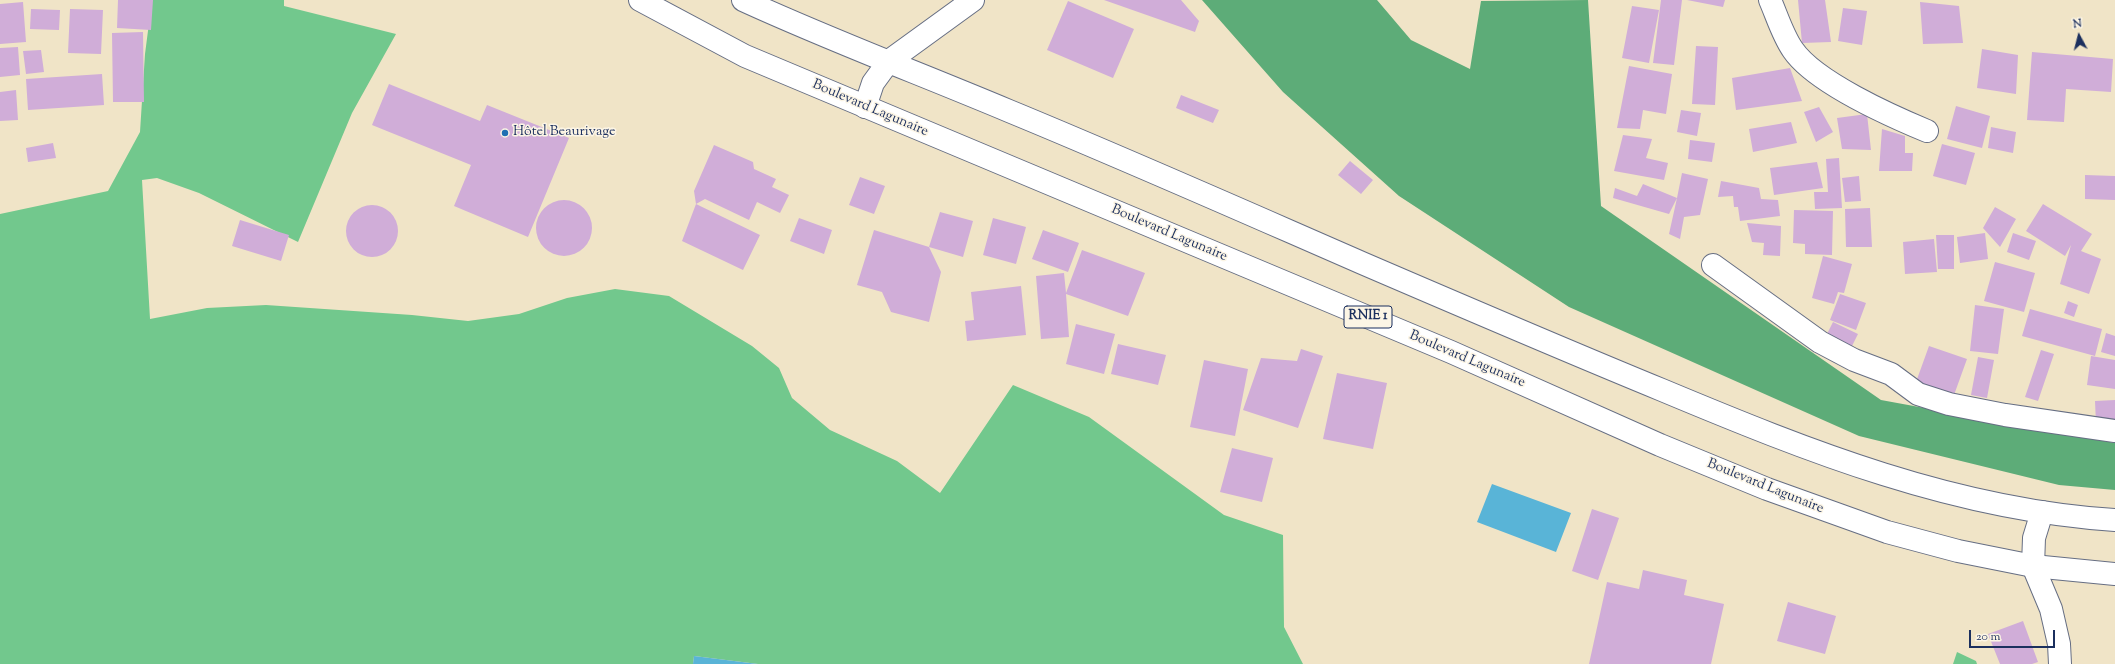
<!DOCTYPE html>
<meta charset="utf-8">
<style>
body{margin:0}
#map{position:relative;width:2115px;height:664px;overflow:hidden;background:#f0e4c7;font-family:"Sorts Mill Goudy",serif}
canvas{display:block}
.north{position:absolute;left:2059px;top:16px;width:40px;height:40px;-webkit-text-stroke:3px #fcf5e5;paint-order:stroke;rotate:353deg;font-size:11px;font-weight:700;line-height:16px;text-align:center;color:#1b2f5e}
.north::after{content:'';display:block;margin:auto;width:14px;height:18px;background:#1b2f5e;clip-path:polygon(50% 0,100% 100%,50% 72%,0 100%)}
.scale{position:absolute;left:1969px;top:630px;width:86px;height:18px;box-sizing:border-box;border:2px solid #1b2f5e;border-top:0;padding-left:5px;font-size:12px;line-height:14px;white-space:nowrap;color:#1b2f5e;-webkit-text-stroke:3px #fcf5e5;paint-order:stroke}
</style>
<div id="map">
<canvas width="2115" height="664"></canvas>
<div class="north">N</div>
<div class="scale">20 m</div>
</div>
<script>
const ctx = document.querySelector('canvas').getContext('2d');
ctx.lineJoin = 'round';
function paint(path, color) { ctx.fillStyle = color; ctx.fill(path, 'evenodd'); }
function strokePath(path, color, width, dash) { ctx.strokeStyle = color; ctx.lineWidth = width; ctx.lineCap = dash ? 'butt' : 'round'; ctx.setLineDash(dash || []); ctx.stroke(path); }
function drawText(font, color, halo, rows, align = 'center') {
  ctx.font = font + ' "Sorts Mill Goudy",serif'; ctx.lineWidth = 3; ctx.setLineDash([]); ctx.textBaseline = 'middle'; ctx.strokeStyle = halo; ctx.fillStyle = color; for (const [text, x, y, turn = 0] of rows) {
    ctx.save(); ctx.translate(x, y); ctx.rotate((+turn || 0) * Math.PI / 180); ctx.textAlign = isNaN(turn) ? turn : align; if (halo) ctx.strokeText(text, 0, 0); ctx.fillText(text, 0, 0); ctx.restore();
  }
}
const green = new Path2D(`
 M 152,0 L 284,0 L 284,6 L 396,34 L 352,113 L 298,242 L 199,193 L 157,178 L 142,180 L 150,319 L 207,308 L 266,305 L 412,315 L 468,321 L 519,314 L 567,298 L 615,289 L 669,296 L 752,346 L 779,368 L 792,398 L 830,430 L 897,461 L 940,493 L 1013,385 L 1089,417 L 1224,515 L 1283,535 L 1284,627 L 1303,664 L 758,664 L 694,656 L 693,664 L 0,664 L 0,214 L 108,191 L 140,132 L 145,54 Z
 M 1957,652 L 1976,661 L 1977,664 L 1953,664 Z`);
const forest = new Path2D(`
 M 1202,0 L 1377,0 L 1411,40 L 1470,69 L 1481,1 L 1588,0 L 1601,206 L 1881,400 L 2115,443 L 2115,490 L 2059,485 L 1859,436 L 1569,307 L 1399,196 L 1283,92 Z`);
const water = new Path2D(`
 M 1492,484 L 1571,513 L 1556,552 L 1477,522 Z
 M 694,656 L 758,664 L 693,664 Z`);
const building = new Path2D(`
 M 118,0 L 153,0 L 151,30 L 117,28 Z
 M 1104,0 L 1181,0 L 1199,21 L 1195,32 Z
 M 1661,0 L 1682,0 L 1674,65 L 1653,63 Z
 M 1687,0 L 1725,0 L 1723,7 Z
 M 1798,0 L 1825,0 L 1831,42 L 1802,43 Z
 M 1068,1 L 1134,29 L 1113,78 L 1047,50 Z
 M 23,2 L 26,42 L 0,44 L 0,4 Z
 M 1920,2 L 1959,6 L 1963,43 L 1923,44 Z
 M 1632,6 L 1659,10 L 1649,63 L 1622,58 Z
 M 1843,8 L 1867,11 L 1862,45 L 1838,41 Z
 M 31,9 L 60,10 L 59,30 L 30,29 Z
 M 70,9 L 103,10 L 101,54 L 68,53 Z
 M 143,32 L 144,102 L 113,102 L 112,33 Z
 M 1696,46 L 1718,47 L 1715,105 L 1692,104 Z
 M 18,47 L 20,75 L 0,77 L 0,48 Z
 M 1982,49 L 2018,55 L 2016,94 L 1977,88 Z
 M 41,50 L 44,72 L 26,74 L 23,51 Z
 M 2032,52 L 2113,59 L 2111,92 L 2066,89 L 2064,122 L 2027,120 Z
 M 1629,66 L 1672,74 L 1666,114 L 1643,110 L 1640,129 L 1617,128 Z
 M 1790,68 L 1802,101 L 1736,110 L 1732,78 Z
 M 102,74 L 104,105 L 28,110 L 26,79 Z
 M 389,84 L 480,121 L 487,105 L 569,138 L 528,237 L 454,206 L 471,165 L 372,125 Z
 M 16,90 L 18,120 L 0,121 L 0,92 Z
 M 1181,95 L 1219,110 L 1213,123 L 1176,108 Z
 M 1956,106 L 1990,116 L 1982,148 L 1947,139 Z
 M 1819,107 L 1833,132 L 1816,142 L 1804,112 Z
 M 1681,110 L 1701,113 L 1697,136 L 1677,132 Z
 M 1867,114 L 1871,150 L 1842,149 L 1837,118 Z
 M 1791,122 L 1797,143 L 1753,152 L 1749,129 Z
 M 1991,127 L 2016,132 L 2013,153 L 1988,148 Z
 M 1882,129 L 1905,136 L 1905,153 L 1913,153 L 1912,171 L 1879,171 Z
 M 1623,135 L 1652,139 L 1646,158 L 1668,163 L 1664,180 L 1614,171 Z
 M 1690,140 L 1715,143 L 1712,162 L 1688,159 Z
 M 53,143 L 56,158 L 28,162 L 26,148 Z
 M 1942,144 L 1975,153 L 1966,185 L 1933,176 Z
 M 714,145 L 753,162 L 754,169 L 776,179 L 772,187 L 789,195 L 780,213 L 757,202 L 749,220 L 705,199 L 696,204 L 694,191 Z
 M 1839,158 L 1842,208 L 1815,209 L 1814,192 L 1828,192 L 1826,159 Z
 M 1350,161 L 1373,180 L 1361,194 L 1338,175 Z
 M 1817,162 L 1823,188 L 1774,195 L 1770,168 Z
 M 1682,173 L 1708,179 L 1700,215 L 1684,217 L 1680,239 L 1669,234 L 1677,198 L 1669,214 L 1613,198 L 1615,188 L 1637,196 L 1643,184 L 1677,198 Z
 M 2085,175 L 2115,176 L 2115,200 L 2085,199 Z
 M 1859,176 L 1861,201 L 1845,202 L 1842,178 Z
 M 860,177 L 885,186 L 874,214 L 849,205 Z
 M 1721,181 L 1759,188 L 1761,199 L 1778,200 L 1780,216 L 1740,221 L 1738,207 L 1734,207 L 1733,196 L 1718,197 Z
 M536 228a28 28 0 1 1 56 0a28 28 0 1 1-56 0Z
 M 696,204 L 760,235 L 743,270 L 682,241 Z
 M 2043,204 L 2092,234 L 2081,251 L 2101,259 L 2089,294 L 2060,284 L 2071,245 L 2065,256 L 2026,231 Z
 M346 231a26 26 0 1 1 52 0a26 26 0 1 1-52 0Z
 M 1995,207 L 2016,219 L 2000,247 L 1983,228 Z
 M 1870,208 L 1872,247 L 1846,247 L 1845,209 Z
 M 1794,210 L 1833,211 L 1832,255 L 1805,254 L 1805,244 L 1793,243 Z
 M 940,212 L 973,221 L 963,257 L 929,247 Z
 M 799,218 L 832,230 L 824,254 L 790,241 Z
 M 993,218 L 1026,227 L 1016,264 L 983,255 Z
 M 240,220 L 289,235 L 281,261 L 232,246 Z
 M 1747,223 L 1781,226 L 1780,256 L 1763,255 L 1764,243 L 1752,242 Z
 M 874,230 L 929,247 L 941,272 L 929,322 L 891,312 L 882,292 L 857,285 Z
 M 1043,230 L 1079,243 L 1068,272 L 1032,259 Z
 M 1985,233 L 1988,259 L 1960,263 L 1957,237 Z
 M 2013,233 L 2036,241 L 2029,260 L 2007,252 Z
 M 1936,235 L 1954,235 L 1954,269 L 1938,269 Z
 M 1934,239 L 1937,272 L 1905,274 L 1903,242 Z
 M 1082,250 L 1145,273 L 1128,316 L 1066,294 L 1069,337 L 1041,339 L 1036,276 L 1064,273 L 1066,293 Z
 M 1823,256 L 1852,264 L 1844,293 L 1838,292 L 1834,304 L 1812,298 Z
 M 1995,262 L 2035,273 L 2024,312 L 1984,301 Z
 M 1021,286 L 1026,335 L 967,341 L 965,321 L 974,320 L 971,292 Z
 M 1840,294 L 1866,303 L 1856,330 L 1830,320 Z
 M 2068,301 L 2078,305 L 2074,317 L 2064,313 Z
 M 1975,305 L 2004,309 L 1998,354 L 1970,351 Z
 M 2030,309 L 2102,329 L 2095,356 L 2022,336 Z
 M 1833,322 L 1858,334 L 1849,352 L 1824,340 Z
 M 1076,324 L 1115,334 L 1104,374 L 1066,364 Z
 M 2106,333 L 2115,336 L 2115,356 L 2101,352 Z
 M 1118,344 L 1166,355 L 1158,385 L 1111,374 Z
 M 1929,346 L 1967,359 L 1954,395 L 1916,382 Z
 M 1301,349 L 1323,356 L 1298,428 L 1243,410 L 1261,358 L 1297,361 Z
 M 2041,350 L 2054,354 L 2038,401 L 2025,397 Z
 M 2091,356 L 2115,360 L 2115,389 L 2087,385 Z
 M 1978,357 L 1994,360 L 1987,398 L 1971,395 Z
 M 1204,360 L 1248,369 L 1235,436 L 1190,427 Z
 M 1337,373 L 1387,383 L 1373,449 L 1323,439 Z
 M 2115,400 L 2115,423 L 2096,424 L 2095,401 Z
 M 1232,448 L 1273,458 L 1262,502 L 1220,492 Z
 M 1592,509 L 1619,518 L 1598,580 L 1572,571 Z
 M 1643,570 L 1687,580 L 1684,595 L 1724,604 L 1711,664 L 1589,664 L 1607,582 L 1639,589 Z
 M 1788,602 L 1836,616 L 1825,654 L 1777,641 Z
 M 2023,621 L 2038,662 L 2032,664 L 2000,664 L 1988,634 Z`);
const minor = new Path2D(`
 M 1770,0 C 1777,16 1783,36 1793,50 C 1815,82 1891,116 1927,131
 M 865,107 L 873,83 L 889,61 L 973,0
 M 1713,265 L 1820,342 L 1854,360 L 1891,374 L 1918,394 L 1949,404 L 2005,415 L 2115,431
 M 2042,512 L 2034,538 L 2033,566 L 2051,609 L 2059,644 L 2060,664`);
const highway = new Path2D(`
 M 640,0 L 745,56 L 1451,352 L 1660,445 L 1767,489 L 1887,532 L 1958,551 L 2033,566 L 2115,574
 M 743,0 C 830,40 921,74 1009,111 C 1128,160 1245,212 1362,263 C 1462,306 1562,349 1662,390 C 1808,451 1955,510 2115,520`);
const markers = [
 [505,133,4,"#1f6fb2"]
];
const shields = [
 [1368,317,48]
];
const shieldNames = [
 ["RNIE 1",1368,317]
];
const streetNames = [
 ["Boulevard Lagunaire",870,109,23],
 ["Boulevard Lagunaire",1169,234,23],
 ["Boulevard Lagunaire",1467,360,23],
 ["Boulevard Lagunaire",1765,487,22]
];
const poiNames = [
 ["Hôtel Beaurivage",513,133]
];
paint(green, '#72c88d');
paint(forest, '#5dac78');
paint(water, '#59b4d7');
paint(building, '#d0add8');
strokePath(minor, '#666e83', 24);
strokePath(highway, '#666e83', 24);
strokePath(minor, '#fff', 22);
strokePath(highway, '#fff', 22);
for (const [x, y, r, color] of markers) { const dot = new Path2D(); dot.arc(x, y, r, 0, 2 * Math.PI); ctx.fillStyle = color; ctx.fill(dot); strokePath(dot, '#fcf5e5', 1.5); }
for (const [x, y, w] of shields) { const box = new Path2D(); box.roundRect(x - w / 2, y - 11, w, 22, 3); ctx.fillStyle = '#fcf5e5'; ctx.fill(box); strokePath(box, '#1b2f5e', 1); }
drawText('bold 13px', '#1b2f5e', null, shieldNames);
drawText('14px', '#1b2f5e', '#fcf5e5', streetNames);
drawText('14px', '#1b2f5e', '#fcf5e5', poiNames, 'left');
</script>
